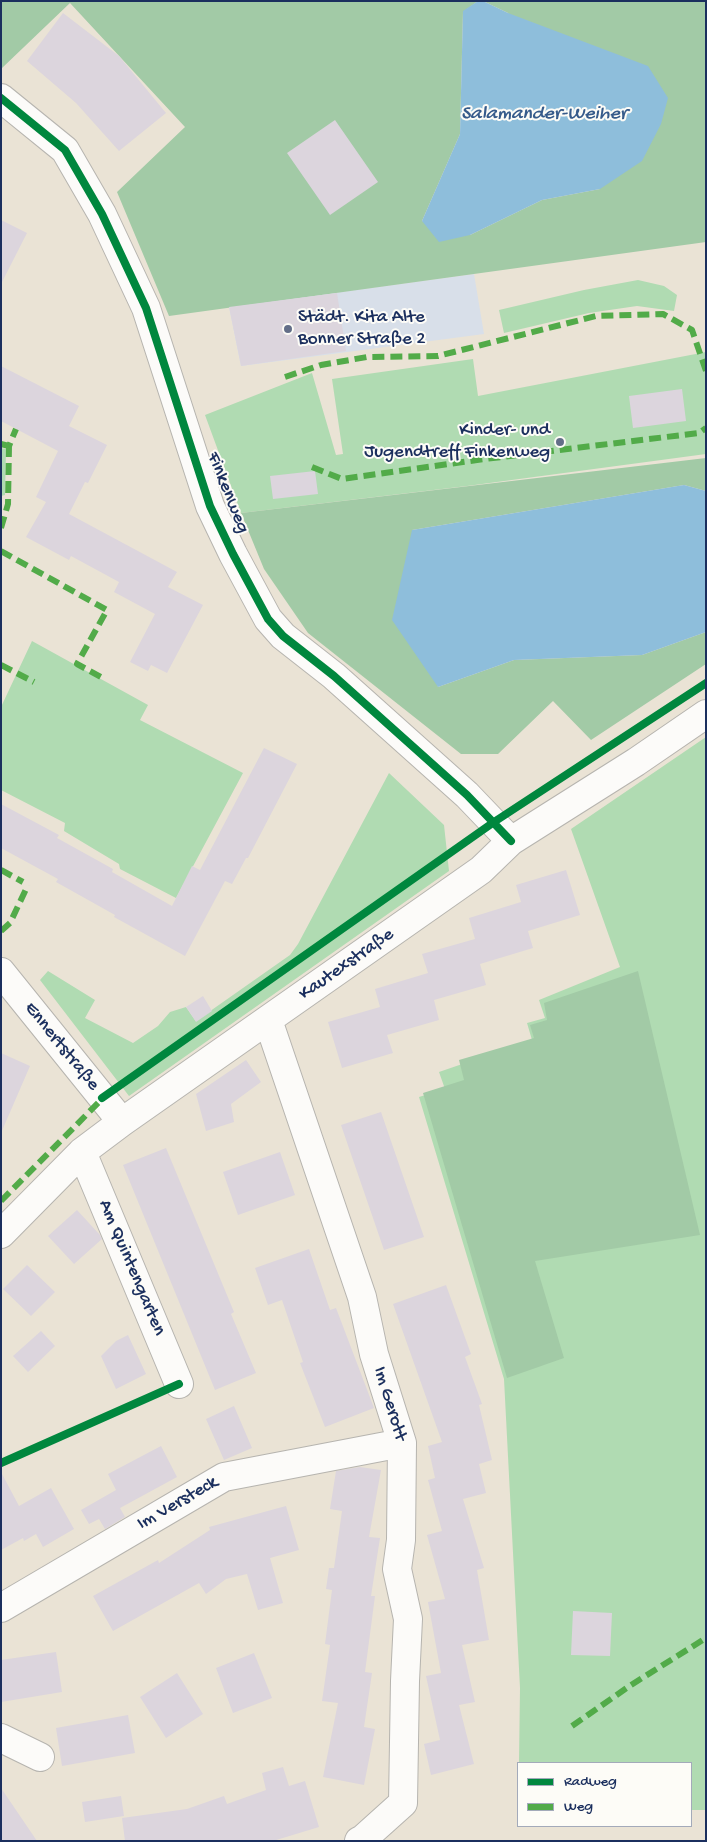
<!DOCTYPE html>
<meta charset="utf-8">
<style>
body{margin:0}
#map{position:relative;width:707px;height:1842px;overflow:hidden;background:#eae3d5;font-family:"Gochi Hand",sans-serif}
canvas{display:block}
.frame{position:absolute;inset:0;border:2px solid #1b2f5e;pointer-events:none}
.legend{position:absolute;left:517px;top:1762px;width:175px;height:65px;box-sizing:border-box;background:#fdfcf7;border:1px solid #a3aaba;margin:0;padding:6px 9px;list-style:none;font-size:15px;color:#1b2f5e}
.legend li{display:flex;align-items:center;gap:10px;height:25px}
.legend b{width:25px;border:1px solid #a3aaba}
</style>
<div id="map">
<canvas width="707" height="1842"></canvas>
<div class="frame"></div>
<ul class="legend">
<li><b style="height:6px;background:#00873e"></b>Radweg</li>
<li><b style="height:6px;background:#52ab49"></b>Weg</li>
</ul>
</div>
<script>
const ctx = document.querySelector('canvas').getContext('2d');
ctx.lineJoin = 'round';
function paint(path, color) { ctx.fillStyle = color; ctx.fill(path, 'evenodd'); }
function strokePath(path, color, width, dash) { ctx.strokeStyle = color; ctx.lineWidth = width; ctx.lineCap = dash ? 'butt' : 'round'; ctx.setLineDash(dash || []); ctx.stroke(path); }
function drawText(font, color, halo, rows, align = 'center') {
  ctx.font = font + ' "Gochi Hand",sans-serif'; ctx.lineWidth = 4; ctx.setLineDash([]); ctx.textBaseline = 'middle'; ctx.strokeStyle = halo; ctx.fillStyle = color; for (const [text, x, y, turn = 0] of rows) {
    ctx.save(); ctx.translate(x, y); ctx.rotate((+turn || 0) * Math.PI / 180); ctx.textAlign = isNaN(turn) ? turn : align; if (halo) ctx.strokeText(text, 0, 0); ctx.fillText(text, 0, 0); ctx.restore();
  }
}
const built = new Path2D(`
 M 474,274 L 484,334 L 241,366 L 229,307 Z`);
const green = new Path2D(`
 M 638,280 L 664,286 L 677,295 L 674,311 L 637,306 L 589,313 L 504,333 L 499,310 L 584,290 Z
 M 706,352 L 706,454 L 467,486 L 241,513 L 205,415 L 312,373 L 336,455 L 343,454 L 332,379 L 473,359 L 478,396 Z
 M 1,448 L 6,449 L 5,495 L 1,496 Z
 M 32,641 L 148,705 L 140,720 L 243,773 L 176,898 L 120,869 L 119,864 L 64,831 L 65,823 L 1,790 L 1,707 Z
 M 706,737 L 706,1810 L 691,1810 L 691,1763 L 519,1763 L 520,1688 L 504,1379 L 419,1097 L 445,1089 L 439,1072 L 532,1040 L 527,1023 L 545,1018 L 539,1000 L 620,967 L 571,829 Z
 M 389,773 L 444,825 L 449,871 L 129,1096 L 40,980 L 48,971 L 95,1000 L 85,1018 L 133,1043 L 158,1026 L 170,1012 L 186,1007 L 196,1021 L 290,955 L 298,944 Z`);
const forest = new Path2D(`
 M 1,1 L 478,1 L 463,12 L 460,134 L 422,221 L 470,235 L 542,200 L 600,189 L 508,13 L 483,1 L 706,1 L 706,242 L 169,316 L 117,192 L 185,127 L 70,3 L 1,69 Z
 M 706,458 L 706,491 L 684,485 L 412,530 L 438,687 L 514,660 L 642,655 L 706,632 L 706,664 L 591,740 L 553,701 L 498,754 L 461,754 L 308,633 L 264,569 L 241,513 Z
 M 638,971 L 700,1235 L 535,1261 L 564,1358 L 507,1378 L 423,1093 L 464,1080 L 459,1060 L 534,1038 L 530,1025 L 547,1020 L 544,1003 Z`);
const water = new Path2D(`
 M 478,1 L 483,1 L 508,13 L 648,66 L 668,98 L 661,124 L 642,161 L 600,189 L 542,200 L 470,235 L 439,242 L 422,221 L 460,134 L 463,11 Z
 M 684,485 L 706,491 L 706,632 L 642,655 L 514,660 L 438,687 L 392,620 L 412,530 Z`);
const building = new Path2D(`
 M 63,13 L 119,56 L 166,113 L 119,151 L 76,103 L 27,61 Z
 M 335,120 L 378,182 L 330,215 L 287,153 Z
 M 1,220 L 27,233 L 1,284 Z
 M 337,293 L 346,351 L 241,366 L 229,307 Z
 M 1,366 L 79,406 L 69,426 L 107,445 L 88,483 L 85,482 L 69,514 L 177,572 L 168,587 L 203,605 L 167,673 L 151,665 L 148,671 L 130,662 L 155,614 L 114,592 L 119,582 L 71,556 L 69,560 L 26,537 L 46,502 L 36,497 L 58,451 L 1,421 Z
 M 682,389 L 686,421 L 633,428 L 629,396 Z
 M 315,471 L 318,494 L 273,499 L 270,476 Z
 M 264,748 L 297,764 L 248,858 L 246,858 L 232,884 L 225,881 L 185,956 L 114,917 L 115,915 L 56,882 L 58,879 L 1,848 L 1,804 L 59,835 L 57,838 L 113,869 L 112,872 L 172,906 L 192,866 L 200,870 Z
 M 566,870 L 580,915 L 528,931 L 533,948 L 480,964 L 486,985 L 434,1000 L 439,1020 L 387,1035 L 393,1053 L 342,1068 L 328,1022 L 380,1007 L 375,989 L 428,973 L 422,954 L 475,939 L 469,918 L 521,902 L 516,885 Z
 M 203,996 L 212,1011 L 196,1022 L 186,1007 Z
 M 1,1053 L 30,1066 L 1,1133 Z
 M 246,1060 L 261,1082 L 231,1104 L 234,1122 L 206,1131 L 196,1094 Z
 M 381,1112 L 424,1237 L 384,1250 L 341,1125 Z
 M 166,1148 L 234,1312 L 231,1314 L 256,1373 L 215,1390 L 123,1165 Z
 M 280,1152 L 295,1195 L 238,1215 L 223,1172 Z
 M 77,1210 L 100,1235 L 102,1239 L 74,1264 L 48,1236 Z
 M 309,1249 L 330,1310 L 336,1308 L 374,1408 L 325,1427 L 300,1363 L 303,1362 L 282,1300 L 268,1305 L 255,1268 Z
 M 27,1265 L 55,1292 L 31,1316 L 3,1289 Z
 M 446,1285 L 471,1354 L 465,1357 L 482,1404 L 479,1405 L 492,1460 L 479,1464 L 486,1493 L 463,1499 L 484,1568 L 477,1570 L 489,1640 L 462,1645 L 475,1702 L 459,1705 L 474,1764 L 431,1775 L 424,1744 L 440,1740 L 426,1676 L 441,1673 L 428,1602 L 445,1599 L 427,1535 L 442,1531 L 428,1480 L 435,1478 L 428,1446 L 442,1442 L 393,1304 Z
 M 41,1331 L 55,1346 L 28,1372 L 13,1356 Z
 M 128,1335 L 146,1374 L 116,1389 L 101,1356 L 116,1341 Z
 M 234,1406 L 252,1448 L 224,1460 L 206,1419 Z
 M 161,1446 L 177,1477 L 120,1508 L 125,1517 L 105,1529 L 99,1519 L 89,1524 L 81,1510 L 116,1490 L 108,1474 Z
 M 360,1467 L 381,1470 L 369,1537 L 380,1538 L 371,1596 L 375,1596 L 365,1672 L 372,1673 L 364,1727 L 375,1729 L 364,1785 L 323,1777 L 338,1703 L 322,1701 L 330,1645 L 325,1644 L 332,1590 L 326,1589 L 329,1568 L 334,1568 L 342,1511 L 330,1509 L 336,1471 Z
 M 1,1472 L 19,1506 L 51,1488 L 74,1529 L 43,1547 L 36,1534 L 24,1541 L 23,1538 L 1,1550 Z
 M 286,1506 L 299,1550 L 270,1558 L 283,1603 L 258,1610 L 247,1574 L 226,1579 L 206,1594 L 199,1583 L 113,1631 L 93,1596 L 158,1560 L 159,1563 L 210,1530 L 209,1527 Z
 M 573,1611 L 612,1613 L 610,1656 L 571,1655 Z
 M 56,1652 L 62,1692 L 1,1702 L 1,1660 Z
 M 254,1653 L 272,1698 L 233,1713 L 216,1668 Z
 M 177,1673 L 203,1714 L 166,1738 L 140,1697 Z
 M 128,1715 L 135,1753 L 62,1766 L 56,1728 Z
 M 283,1767 L 289,1786 L 305,1781 L 319,1827 L 273,1841 L 125,1841 L 122,1818 L 187,1809 L 224,1796 L 227,1804 L 266,1790 L 262,1773 Z
 M 1,1788 L 37,1841 L 1,1841 Z
 M 121,1796 L 124,1816 L 85,1822 L 82,1802 Z`);
const minor = new Path2D(`
 M 1,98 L 65,150 L 102,214 L 146,308 L 210,506 L 233,554 L 268,619 L 283,636 L 334,676 L 467,795 L 511,841
 M 1,972 L 122,1122
 M 268,1020 L 362,1297 L 374,1354 L 402,1443 L 401,1540 L 397,1569 L 408,1619 L 405,1681 L 403,1803 L 363,1839 L 359,1841
 M 82,1152 L 179,1384
 M 1,1234 L 82,1152 L 122,1122 L 481,870 L 511,841 L 636,762 L 706,714
 M 1,1608 L 224,1477 L 402,1443
 M 1,1738 L 40,1757`);
const quiet = new Path2D(`
 M 285,377 L 321,365 L 367,357 L 438,356 L 596,316 L 663,314 L 692,330 L 706,371
 M 1,444 L 9,446 L 16,429
 M 312,467 L 342,479 L 477,460 L 699,433 L 706,428
 M 1,528 L 8,504 L 9,446
 M 1,551 L 107,610 L 77,664 L 101,677
 M 1,665 L 34,682
 M 1,870 L 23,882
 M 1,931 L 10,923 L 28,885
 M 1,1201 L 106,1095
 M 572,1726 L 631,1685 L 706,1638`);
const cycleway = new Path2D(`
 M 1,98 L 65,150 L 102,214 L 146,308 L 210,506 L 233,554 L 268,619 L 283,636 L 334,676 L 467,795 L 511,841
 M 102,1098 L 494,822 L 706,683
 M 1,1463 L 179,1384`);
const markers = [
 [288,329,5,"#636e88"],
 [560,442,5,"#636e88"]
];
const poiNames = [
 ["Städt. Kita Alte",298,318],
 ["Bonner Straße 2",298,340],
 ["Kinder- und",550,431,"right"],
 ["Jugendtreff Finkenweg",550,453,"right"]
];
const streetNames = [
 ["Finkenweg",227,493,68],
 ["Kautexstraße",347,965,-35],
 ["Ennertstraße",61,1047,51],
 ["Am Quintengarten",131,1268,67],
 ["Im Gerott",389,1404,73],
 ["Im Versteck",178,1504,-30]
];
const waterNames = [
 ["Salamander-Weiher",544,115]
];
paint(built, '#d8dfe9');
paint(green, '#b0dbb2');
paint(forest, '#a2caa6');
paint(water, '#8ebedb');
paint(building, '#dcd5dd');
strokePath(minor, '#b6b4af', 30);
strokePath(minor, '#fcfbf9', 28);
strokePath(quiet, '#52ab49', 6, [12, 6]);
strokePath(cycleway, '#00873e', 8);
for (const [x, y, r, color] of markers) { const dot = new Path2D(); dot.arc(x, y, r, 0, 2 * Math.PI); ctx.fillStyle = color; ctx.fill(dot); strokePath(dot, '#fdfcf7', 2); }
drawText('19px', '#1b2f5e', '#fdfcf7', poiNames, 'left');
drawText('19px', '#1b2f5e', '#fdfcf7', streetNames);
drawText('italic 20px', '#365b8b', '#fdfcf7', waterNames);
</script>
